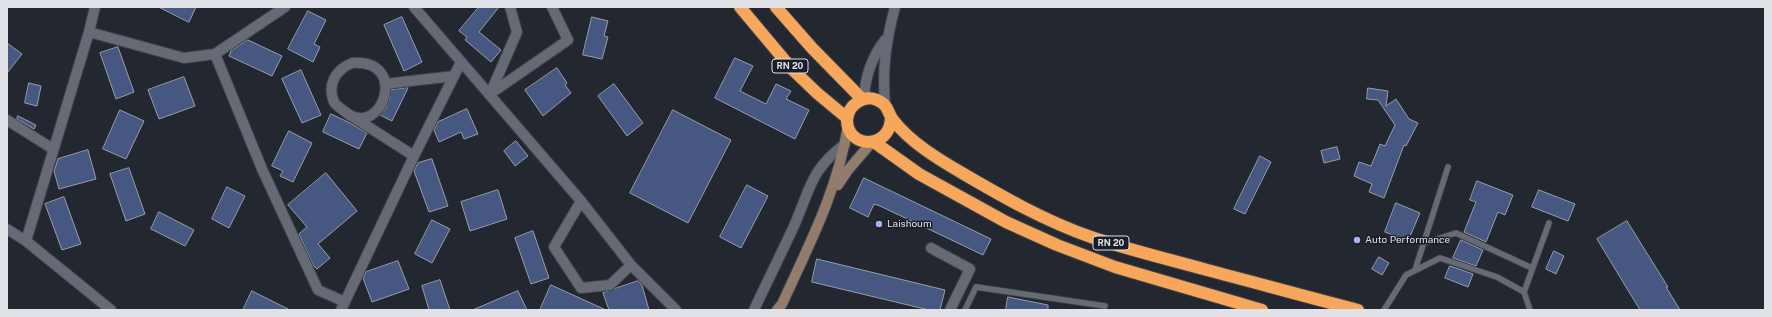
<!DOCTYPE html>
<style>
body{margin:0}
#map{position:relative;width:1772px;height:317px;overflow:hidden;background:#23272f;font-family:"Public Sans",sans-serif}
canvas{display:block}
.frame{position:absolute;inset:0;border:8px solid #e0e2e8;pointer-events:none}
</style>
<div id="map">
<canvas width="1772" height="317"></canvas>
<div class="frame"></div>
</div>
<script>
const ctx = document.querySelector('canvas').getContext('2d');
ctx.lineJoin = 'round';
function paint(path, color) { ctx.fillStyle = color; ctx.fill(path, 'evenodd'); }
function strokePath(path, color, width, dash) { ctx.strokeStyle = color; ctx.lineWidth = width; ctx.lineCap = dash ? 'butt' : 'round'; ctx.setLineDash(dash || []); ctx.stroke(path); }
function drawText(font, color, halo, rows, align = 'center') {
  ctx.font = font + ' "Public Sans",sans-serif'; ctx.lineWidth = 3; ctx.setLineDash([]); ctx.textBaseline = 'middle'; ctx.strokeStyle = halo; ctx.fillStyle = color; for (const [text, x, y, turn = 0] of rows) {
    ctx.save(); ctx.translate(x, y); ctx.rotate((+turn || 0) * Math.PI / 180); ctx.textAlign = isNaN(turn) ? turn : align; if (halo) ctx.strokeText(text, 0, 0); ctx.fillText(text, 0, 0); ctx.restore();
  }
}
const building = new Path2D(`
 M 159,7 L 196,7 L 189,22 Z
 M 479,7 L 499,7 L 479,32 L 501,50 L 491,62 L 465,40 L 467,37 L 459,31 Z
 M 308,11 L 326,20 L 314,44 L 320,47 L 313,62 L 288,49 Z
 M 402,17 L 422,62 L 404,71 L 384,25 Z
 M 592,17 L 608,21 L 604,36 L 608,37 L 602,59 L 583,55 Z
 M 248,40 L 282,56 L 272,76 L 229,56 L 231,51 Z
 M 7,43 L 22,54 L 7,73 Z
 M 118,47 L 134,92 L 116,99 L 100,53 Z
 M 735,58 L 753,66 L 740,91 L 766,104 L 776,84 L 791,91 L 786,99 L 809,110 L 795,139 L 715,98 Z
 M 557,68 L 567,83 L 565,85 L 571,93 L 543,116 L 525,90 Z
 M 301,70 L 321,115 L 302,123 L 282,79 Z
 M 184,77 L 195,106 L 159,119 L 148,90 Z
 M 29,83 L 41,86 L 37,106 L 25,103 Z
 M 614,84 L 643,123 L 627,136 L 598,96 Z
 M 408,88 L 392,121 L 380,115 L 385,110 L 390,98 L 391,90 Z
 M 1368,88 L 1388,91 L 1386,106 L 1396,99 L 1409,119 L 1418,123 L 1406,146 L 1404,145 L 1384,198 L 1369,192 L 1372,184 L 1354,176 L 1359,162 L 1371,166 L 1380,144 L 1385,146 L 1395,125 L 1378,100 L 1367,99 Z
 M 467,109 L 478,134 L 464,139 L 461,132 L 439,142 L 434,130 L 438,122 Z
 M 120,110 L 144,121 L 126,159 L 103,149 Z
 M 673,110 L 731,140 L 688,223 L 630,193 Z
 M 331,114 L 350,123 L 367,133 L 359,149 L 323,132 Z
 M 18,116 L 36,125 L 34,129 L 17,119 Z
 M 289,131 L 312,143 L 293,182 L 280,176 L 283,171 L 272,166 Z
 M 516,141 L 528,156 L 515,166 L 504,151 Z
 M 1337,147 L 1340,159 L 1324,163 L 1321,151 Z
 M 88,150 L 96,179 L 59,189 L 54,171 L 58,159 Z
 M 1260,156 L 1271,162 L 1245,214 L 1234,209 Z
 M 432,159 L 448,206 L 429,212 L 414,171 L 418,163 Z
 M 129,168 L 145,214 L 126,221 L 110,174 Z
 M 326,173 L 357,211 L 318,244 L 330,258 L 317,269 L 313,265 L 299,234 L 307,227 L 288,205 Z
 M 864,178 L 991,239 L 983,255 L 880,206 L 874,204 L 868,217 L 850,208 Z
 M 1477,181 L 1513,195 L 1505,215 L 1498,212 L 1486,242 L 1464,232 L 1476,202 L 1470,200 Z
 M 747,185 L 768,196 L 741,248 L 720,237 Z
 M 227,187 L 245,196 L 229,228 L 212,219 Z
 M 498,190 L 507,219 L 470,231 L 461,202 Z
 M 1539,190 L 1575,204 L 1568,221 L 1532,207 Z
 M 64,197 L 81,244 L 62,250 L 45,204 Z
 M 1396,203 L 1420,213 L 1408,241 L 1385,232 Z
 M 159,212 L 194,230 L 185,246 L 151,229 Z
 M 432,220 L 450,229 L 432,263 L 415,254 Z
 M 1627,221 L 1668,287 L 1666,287 L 1680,310 L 1640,310 L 1597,239 Z
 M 533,231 L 549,278 L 531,284 L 515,238 Z
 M 1461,240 L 1483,250 L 1476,266 L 1453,258 Z
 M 1554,251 L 1564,256 L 1556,274 L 1546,269 Z
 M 1379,257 L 1389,263 L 1382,275 L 1372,269 Z
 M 817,259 L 945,290 L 940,310 L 929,310 L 812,282 Z
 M 398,261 L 409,289 L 372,302 L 363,278 L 366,272 Z
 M 1450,266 L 1473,274 L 1468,287 L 1445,278 Z
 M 440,280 L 450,310 L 429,310 L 422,286 Z
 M 638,281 L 642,285 L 649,310 L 609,310 L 603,293 Z
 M 551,285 L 606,310 L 540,310 Z
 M 252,291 L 290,310 L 243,310 Z
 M 518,291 L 527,310 L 473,310 Z
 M 1008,297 L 1048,305 L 1048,310 L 1006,310 Z`);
const lane = new Path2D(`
 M 1424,243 L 1456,233 L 1532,268
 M 1415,270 L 1448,167
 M 1524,292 L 1549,223
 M 965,310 L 976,287 L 1105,306
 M 1384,310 L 1406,275 L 1440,258 L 1497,277 L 1524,292 L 1530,310`);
const street = new Path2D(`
 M 414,7 L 581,201 L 631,265 L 676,310
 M 510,7 L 517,32 L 490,94 L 568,40 L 552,7
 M 89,32 L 184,58 L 215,54 L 285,7
 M 215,54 L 262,169 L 318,290 L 345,302
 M 352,63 C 410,59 382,137 348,114 C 344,110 337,107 334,102 C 327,85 335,70 352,63 Z
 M 385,84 L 454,76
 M 864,99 C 865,76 871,58 885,40
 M 885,104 C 882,69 886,41 895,7
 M 353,117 L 414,156
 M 7,120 L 53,149
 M 581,201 L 554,247 L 581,288 L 610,285 L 631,265
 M 7,229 L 26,241 L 111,310
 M 26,241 L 89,32 L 95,7
 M 931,248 L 970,269 L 950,310
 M 341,310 L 414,156 L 461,62
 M 754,310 C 767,282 781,254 794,226 C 810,190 810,170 845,144`);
const secondary = new Path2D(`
 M 838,185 L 848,170 L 872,142
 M 777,310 L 782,304 C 809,245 838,190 848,125`);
const highway = new Path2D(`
 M 740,7 L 792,69 L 817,93 L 847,118
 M 776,7 L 812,48 L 862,99
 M 891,118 C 890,150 847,149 847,120 C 848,105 864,94 877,100 C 889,105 887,112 893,120 C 910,142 938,159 962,173 C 1003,197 1045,221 1091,237 C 1129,250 1168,259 1207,270 C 1257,283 1307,297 1358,310
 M 874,142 L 919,174 L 1006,222 L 1057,245 L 1115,267 L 1262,310`);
const markers = [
 [879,224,4,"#a7b0fc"],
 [1357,240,4,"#a7b0fc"]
];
const shields = [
 [790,66,36],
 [1111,243,36]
];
const shieldNames = [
 ["RN 20",790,66],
 ["RN 20",1111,243]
];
const poiNames = [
 ["Laishoum",887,224],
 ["Auto Performance",1365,240]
];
paint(building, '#465881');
strokePath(building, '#989ea9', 1);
strokePath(lane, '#3f4249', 7);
strokePath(street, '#3f4249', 12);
strokePath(secondary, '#3f4249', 12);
strokePath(highway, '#3f4249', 14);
strokePath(lane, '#666a75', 5.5);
strokePath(street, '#666a75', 10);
strokePath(secondary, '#927c6e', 10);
strokePath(highway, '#f7a75c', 12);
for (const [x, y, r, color] of markers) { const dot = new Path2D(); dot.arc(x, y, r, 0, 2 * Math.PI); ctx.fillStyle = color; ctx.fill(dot); strokePath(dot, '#191d25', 1.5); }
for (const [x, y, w] of shields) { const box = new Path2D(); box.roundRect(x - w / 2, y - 7, w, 14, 3); ctx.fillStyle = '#191d25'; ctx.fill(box); strokePath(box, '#e0e2e8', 1); }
drawText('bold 9px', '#e0e2e8', null, shieldNames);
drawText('10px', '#e0e2e8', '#191d25', poiNames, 'left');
</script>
